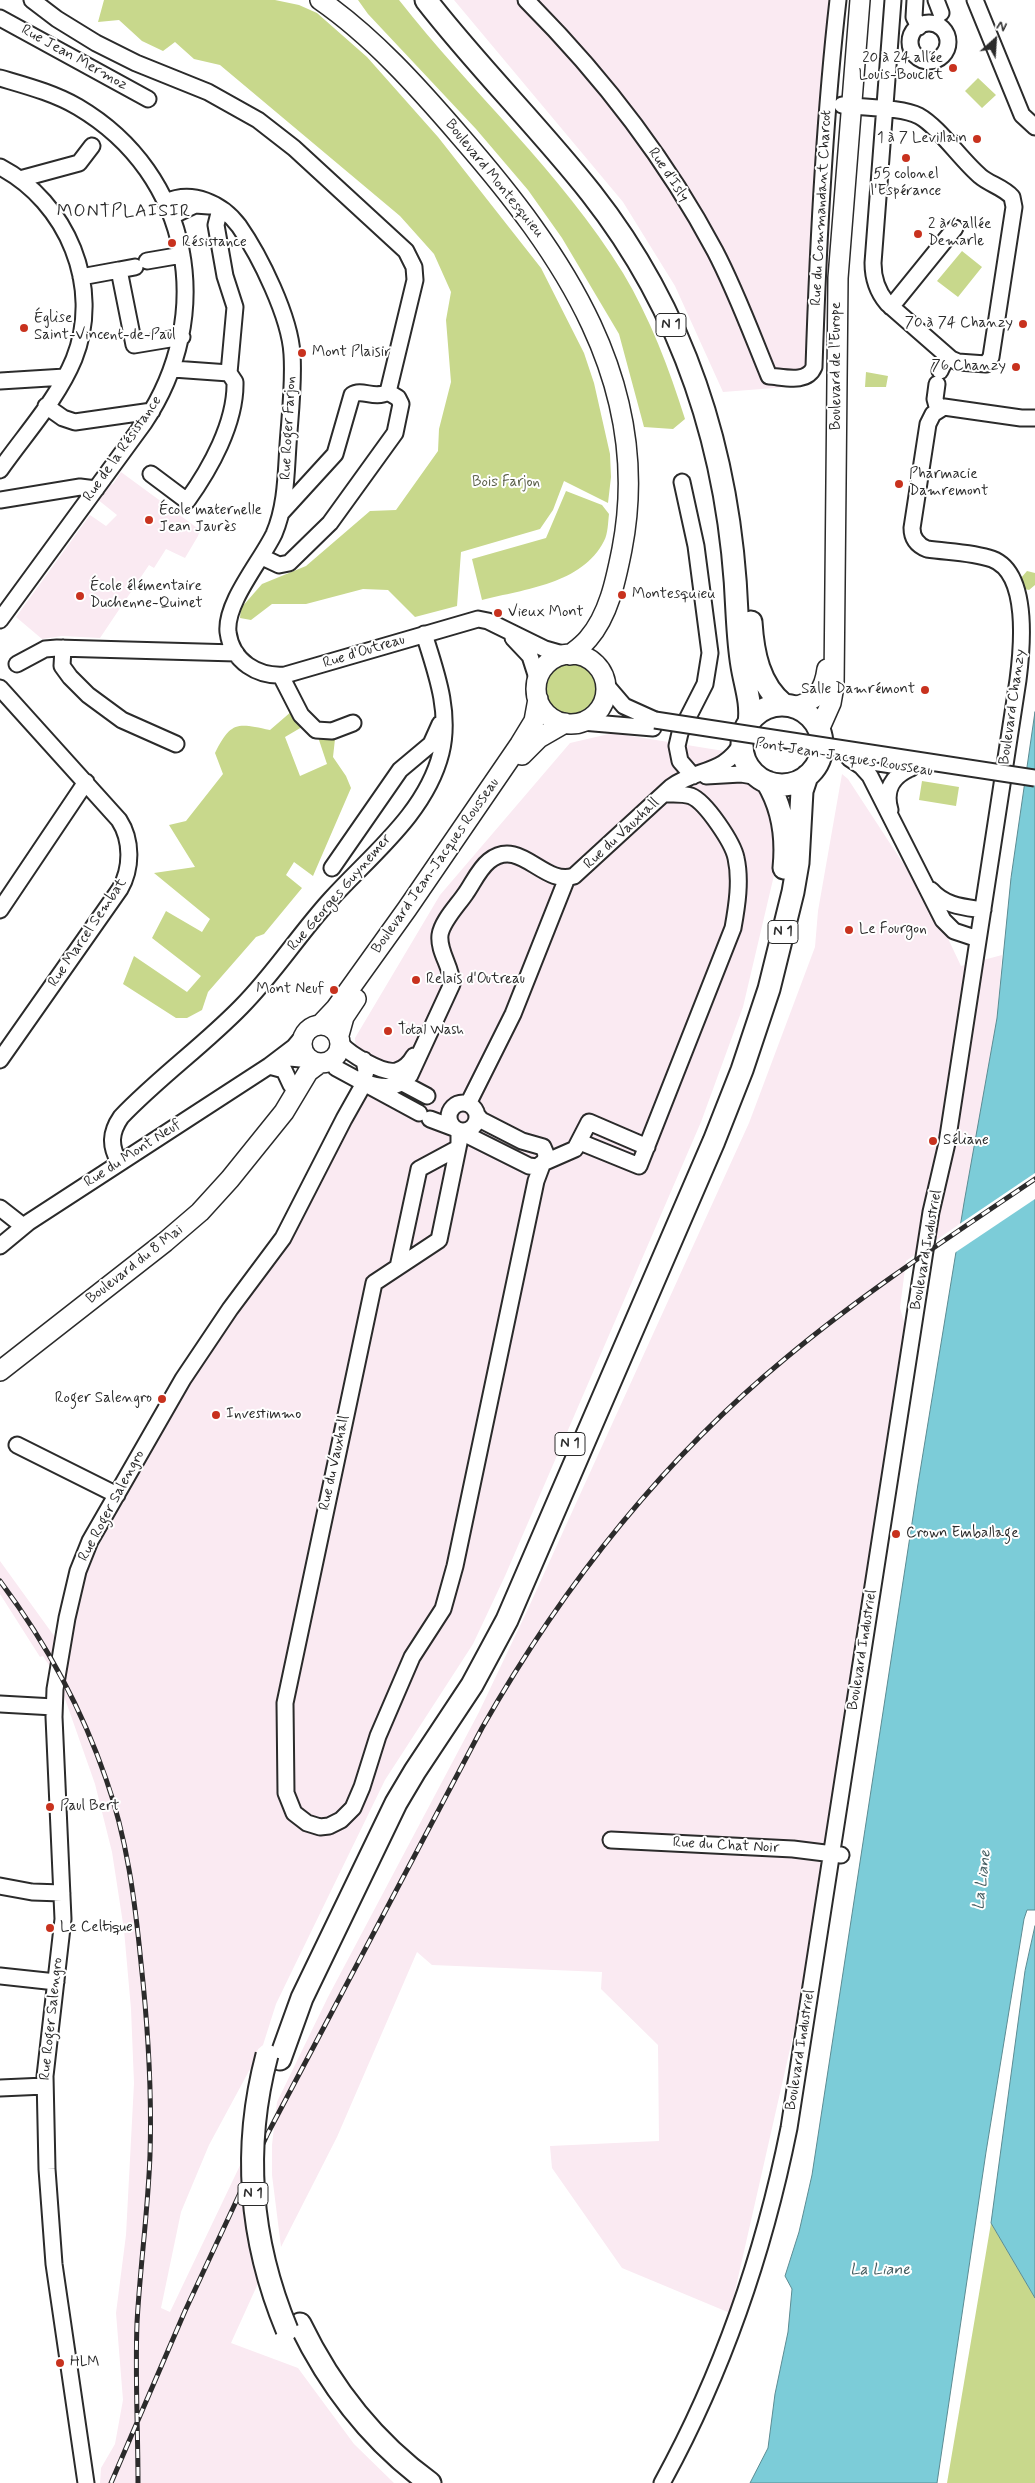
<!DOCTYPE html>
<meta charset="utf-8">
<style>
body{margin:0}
#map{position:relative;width:1035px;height:2483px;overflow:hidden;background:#fff;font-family:Mynerve,sans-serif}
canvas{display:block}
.north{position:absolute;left:970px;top:15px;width:50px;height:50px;-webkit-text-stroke:4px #fff;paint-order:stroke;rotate:26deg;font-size:14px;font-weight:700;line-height:20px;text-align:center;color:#2b2b2b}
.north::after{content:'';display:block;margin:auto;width:18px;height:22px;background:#2b2b2b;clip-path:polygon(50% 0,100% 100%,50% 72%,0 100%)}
</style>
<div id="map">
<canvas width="1035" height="2483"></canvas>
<div class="north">N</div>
</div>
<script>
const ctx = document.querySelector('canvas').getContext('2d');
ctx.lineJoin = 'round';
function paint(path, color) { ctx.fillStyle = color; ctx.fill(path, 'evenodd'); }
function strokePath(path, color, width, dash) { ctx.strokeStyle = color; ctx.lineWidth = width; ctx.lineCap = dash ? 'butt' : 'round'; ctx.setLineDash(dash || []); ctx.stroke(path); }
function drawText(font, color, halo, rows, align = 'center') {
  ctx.font = font + ' Mynerve,sans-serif'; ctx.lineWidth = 4; ctx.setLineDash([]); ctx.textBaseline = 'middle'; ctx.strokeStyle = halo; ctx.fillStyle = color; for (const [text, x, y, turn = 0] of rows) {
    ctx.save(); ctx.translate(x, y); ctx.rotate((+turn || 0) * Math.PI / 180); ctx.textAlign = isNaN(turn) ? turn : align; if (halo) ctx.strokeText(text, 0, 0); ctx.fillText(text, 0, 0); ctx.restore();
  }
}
const built = new Path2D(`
 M 454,0 L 844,0 L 838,52 L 823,368 L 800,386 L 723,392 L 675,286 L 623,202 Z
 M 121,472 L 200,530 L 198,536 L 185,558 L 166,549 L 154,568 L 149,565 L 100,638 L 62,636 L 42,639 L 16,617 L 90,515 L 106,526 L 117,515 L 97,499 L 107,486 L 113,484 Z
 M 613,733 L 730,752 L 772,805 L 775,871 L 743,1007 L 701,1122 L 505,1576 L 473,1644 L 385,1780 L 291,1973 L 276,2004 L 263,2045 L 209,2145 L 181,2212 L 161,2308 L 170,2312 L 244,2157 L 260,2279 L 231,2343 L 298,2368 L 354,2444 L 394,2483 L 100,2483 L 101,2468 L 115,2444 L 123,2400 L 116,2313 L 126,2235 L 134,2083 L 131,2009 L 124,1930 L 112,1852 L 95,1784 L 58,1679 L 43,1656 L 40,1657 L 0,1594 L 0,1561 L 57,1640 L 118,1503 L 167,1417 L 359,1103 L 355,1038 L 440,895 L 570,743 Z
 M 842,774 L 848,779 L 912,877 L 944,930 L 961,966 L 1002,955 L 997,1018 L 961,1223 L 906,1261 L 900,1308 L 905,1325 L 805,1983 L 730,2313 L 622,2268 L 552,2168 L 550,2146 L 659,2141 L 658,2045 L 601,1989 L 602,1972 L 432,1965 L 417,1952 L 337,2137 L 281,2247 L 272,2175 L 272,2145 L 277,2102 L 328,1997 L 479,1712 L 527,1611 L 749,1123 L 815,947 L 818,911 Z`);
const green = new Path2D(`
 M 104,0 L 275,0 L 299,5 L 317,13 L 367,57 L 438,137 L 541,268 L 584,353 L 594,383 L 610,454 L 611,477 L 608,503 L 564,481 L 553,510 L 540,529 L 461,552 L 457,606 L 415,617 L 388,590 L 363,589 L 306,604 L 272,604 L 251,620 L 240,618 L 241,608 L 262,584 L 306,566 L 370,511 L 396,510 L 438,451 L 439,429 L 451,382 L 446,320 L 451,292 L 434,254 L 400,216 L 220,65 L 194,59 L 175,42 L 163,51 L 142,41 L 119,20 L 98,22 Z
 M 358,0 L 399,0 C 471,92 561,172 623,273 C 650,318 669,368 685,419 L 673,429 L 644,427 L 619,334 L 562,238 L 528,190 L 476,129 L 368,14 Z
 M 978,78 L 996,95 L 982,108 L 965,91 Z
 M 962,251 L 982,267 L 958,297 L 937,281 Z
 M 866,372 L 888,376 L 886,387 L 865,387 Z
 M 566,491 L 602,505 L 609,514 C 608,522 608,534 604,541 C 582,584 525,589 482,600 L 472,559 L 546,538 Z
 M 1027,571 L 1035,573 L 1035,585 L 1029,590 L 1025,589 L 1021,578 Z
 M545 689a27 27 0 1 1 54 0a27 27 0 1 1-54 0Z
 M 292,711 L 302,727 L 285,737 L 300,776 L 327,764 L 318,737 L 335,739 L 333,757 L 346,776 L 351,788 L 313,876 L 294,862 L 286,875 L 302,888 L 264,934 L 256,937 L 208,992 L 202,1010 L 187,1018 L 176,1018 L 123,984 L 134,956 L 187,992 L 201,976 L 152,938 L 166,911 L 202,932 L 210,919 L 154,873 L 195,867 L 169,825 L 186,821 L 223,774 L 215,753 C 231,721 237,723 270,730 Z
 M 922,781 L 959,787 L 956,806 L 919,800 Z
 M 991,2223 L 1035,2298 L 1035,2483 L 947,2483 Z`);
const water = new Path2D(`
 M 1035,712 L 1035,1910 L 1027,1910 L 1024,1919 L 986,2152 L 937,2483 L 750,2483 L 768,2448 L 775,2394 L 788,2332 L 792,2289 L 785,2276 L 799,2232 L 812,2175 L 918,1484 L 964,1203 L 997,1018 L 1011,878 Z
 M 1035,1926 L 1035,2298 L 991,2223 L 1025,1971 Z`);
const pier = new Path2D(`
 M 1035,1173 L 1035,1199 L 953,1254 L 958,1225 Z`);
const minor = new Path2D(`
 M 32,0 L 57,19 L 96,43 L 136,63 L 208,92 L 258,120 L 294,148 L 406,251 L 414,267 L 415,280 L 388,392
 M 526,0 C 600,74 666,159 715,251 C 736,291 752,335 769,376 C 784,377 807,384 814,367 C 818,244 824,122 838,0
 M 915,0 L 914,17 L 919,27
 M 936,0 L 941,13
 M 975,0 L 1022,115 L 1035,127
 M 0,18 L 148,99
 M910 42a19 19 0 1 1 38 0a19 19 0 1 1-38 0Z
 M 0,78 C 27,86 54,93 78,107 C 193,175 216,316 144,423 L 0,620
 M 842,105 C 863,108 901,107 919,116 C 939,127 961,160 980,176 C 989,184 1003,187 1012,197 L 1014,207 L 991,357 L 986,364 L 958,362 L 951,359 L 887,303 C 877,291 873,278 873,263 L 893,0
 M 0,167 C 67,202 103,287 74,359 C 57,400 25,434 0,470
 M 20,179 L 79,163 L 92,146
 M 166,202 C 192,190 222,203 239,226 C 260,256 290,317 292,354 C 294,384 290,415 288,445 C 286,475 286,506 274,534 C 261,561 225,603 228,632 C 232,662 258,677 285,675 L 478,619 L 488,621 L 545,649 L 566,655
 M 220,209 L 216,225 L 225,276 L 235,307 L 229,373
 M 172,216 L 195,205 L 209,206
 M 147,261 L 182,255
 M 135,267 L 119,270 L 134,345 L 182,337
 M 81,277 L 119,270
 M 891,307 L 955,228
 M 940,371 L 947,356
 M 0,381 L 65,377
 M 937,384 L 935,399 L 938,410
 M 46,406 L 63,418 L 75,422 L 152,411
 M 151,474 L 187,501 C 210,469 236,423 235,382 L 229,373 L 173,369
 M 682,482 L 696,546 L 710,653 L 705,684 L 680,733 L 677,746 L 680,761 L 693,776
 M 0,500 L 80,487 L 96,489
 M 282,512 L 335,454 L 352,395 C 362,388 374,400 388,392
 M 262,557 L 279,565 L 289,563 L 330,523 L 395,433 L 401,404 L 398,398 L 388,392
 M 513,638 L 530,656 L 538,681
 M 63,648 L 62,666 L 70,677 L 88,695 L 122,720 L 176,744
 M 17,664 L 45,649 L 57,648 L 236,653
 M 281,676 L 301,715 L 316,730 L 332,731 L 353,723
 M 606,685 L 624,706 L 655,720
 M 0,688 L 119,820 C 132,840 132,868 120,889 L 0,1060
 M 582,722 L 653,728
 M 849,758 L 861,766 L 870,776 L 943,920 L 954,931 L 978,939
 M 853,759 L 911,768
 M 706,776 L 741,774 L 759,777
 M 890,810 C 884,790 892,776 911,768
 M 332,868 L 400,770 L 431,744 L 440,724
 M 931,890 C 945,906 963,907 983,910
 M 0,910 L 86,782
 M 341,1044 C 350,1054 382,1074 396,1071 C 405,1069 410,1063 414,1056
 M 277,1062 L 290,1058 L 311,1060
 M 269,1066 L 284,1070 L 291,1085
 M 336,1068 L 419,1113
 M 395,1079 L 427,1096
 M 364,1082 C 380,1088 399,1090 410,1075 L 452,984 C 452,967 438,952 440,935 C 442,921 458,905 466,893 C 473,883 479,869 489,861 C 520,836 544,887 574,876 L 671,787 C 696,768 724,775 742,743
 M449 1117a14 14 0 1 1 28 0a14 14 0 1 1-28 0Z
 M 468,1104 L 513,1014 L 567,878
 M 430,1119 L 454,1128
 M 459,1131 L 459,1143 L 439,1240 L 374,1283 L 285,1703 L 286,1793 L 294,1813 L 307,1823 L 320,1827 L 329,1826 L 341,1820 L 353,1808 L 362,1787 L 378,1736 L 412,1657 L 443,1609 L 455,1566 L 536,1181 L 542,1165
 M 461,1132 L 529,1166 L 537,1167 L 545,1161 L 546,1154 L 543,1147 L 522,1141 L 481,1120 L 477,1115
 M 580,1142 L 639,1166 L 733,928 C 737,906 741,880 736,858 C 733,843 706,802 691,796 C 683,793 673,794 664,794
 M 119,1162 C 110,1146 110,1133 121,1117 C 158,1078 203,1046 241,1007 C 274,974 299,934 331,899 C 371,855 426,813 441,753 C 451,712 436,672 424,634
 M 543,1163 L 575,1149 L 589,1122 L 647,1147
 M 0,1208 L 23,1226
 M 0,1246 L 29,1222 L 269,1066 L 294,1047 L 304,1035
 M 398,1267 L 419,1169 L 458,1148
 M 17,1445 L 117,1495
 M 0,1704 L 54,1707
 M 611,1840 L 793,1849 L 841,1855
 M 0,1886 L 32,1892 L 62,1893
 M 0,1976 L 56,1982
 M 0,2088 L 45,2086
 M 86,2483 L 54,2264 L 47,2169 L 45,2076 L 63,1919 L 54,1717 L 55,1689 L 67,1618 L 78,1571 L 90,1541 L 183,1379 L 230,1309 L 283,1238 L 344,1119 L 362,1087 L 366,1071 L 364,1060
 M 662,2483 C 723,2372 764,2252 789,2128 L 931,1212 L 947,1143 L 1018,680 C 1022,649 1030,573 992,559 C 972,552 948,552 927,549 C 917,545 912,538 912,528 L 928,424 L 933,414 L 944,407 L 1021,418 L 1035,418`);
const major = new Path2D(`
 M 320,0 C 372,36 418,87 460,136 C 562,253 654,384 622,549 C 616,579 609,615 588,639 C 583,645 576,650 570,655
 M536 689a35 35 0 1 1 70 0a35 35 0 1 1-70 0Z
 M 793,707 C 815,702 824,692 827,669
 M 819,730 L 831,703 L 834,686 L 838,278 L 860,0
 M 522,755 L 539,738 L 565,723
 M302 1044a19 19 0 1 1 38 0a19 19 0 1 1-38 0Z
 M 320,1025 L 336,1008 L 407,909 L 520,744 L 534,721 L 538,699
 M 339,1035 L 344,1017 L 356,999
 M 0,1371 L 165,1242 L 200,1212 L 230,1179 L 284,1112 L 308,1072 L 320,1063`);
const highway = new Path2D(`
 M 426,0 C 478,67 539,127 591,193 C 687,315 731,460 737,613 C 738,631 739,648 742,666 C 745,685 752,703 749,723
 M 751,622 C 753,653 759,685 784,705
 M742 745a40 40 0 1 1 80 0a40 40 0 1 1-80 0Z
 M 767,782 C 783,808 787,838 784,868
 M 280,2059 L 302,1998 L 396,1803 L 415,1771 L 472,1685 L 507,1620 L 714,1141 L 742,1070 L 769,989 L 793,892 L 798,863 L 802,791 L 807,776
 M 300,2324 C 331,2388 372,2441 430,2483`);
const rail = new Path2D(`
 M 0,1581 C 44,1640 82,1709 106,1779 C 127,1838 135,1901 141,1963 C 148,2027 152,2090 150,2155 C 148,2211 140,2267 137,2323 C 135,2376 138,2430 138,2483
 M 111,2483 L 185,2311 L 268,2133 L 482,1728 C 562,1587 662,1460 787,1357 C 865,1292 951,1236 1035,1179`);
const minorBridge = new Path2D(`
 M 655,720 L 1035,778`);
const highwayBridge = new Path2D(`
 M 267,2055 C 242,2149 250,2241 287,2330`);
const markers = [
 [953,68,5,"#c8321e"],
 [977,139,5,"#c8321e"],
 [906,158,5,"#c8321e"],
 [918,234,5,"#c8321e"],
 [172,243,5,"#c8321e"],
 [1023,324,5,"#c8321e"],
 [24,328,5,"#c8321e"],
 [302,353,5,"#c8321e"],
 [1016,367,5,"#c8321e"],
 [899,484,5,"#c8321e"],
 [149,520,5,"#c8321e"],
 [622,595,5,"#c8321e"],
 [80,596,5,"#c8321e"],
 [498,613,5,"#c8321e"],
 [925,690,5,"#c8321e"],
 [849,930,5,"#c8321e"],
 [416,980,5,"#c8321e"],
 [334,990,5,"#c8321e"],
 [388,1031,5,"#c8321e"],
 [933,1141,5,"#c8321e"],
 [162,1399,5,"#c8321e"],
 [216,1415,5,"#c8321e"],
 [896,1534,5,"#c8321e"],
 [50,1807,5,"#c8321e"],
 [50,1928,5,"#c8321e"],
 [60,2363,5,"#c8321e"]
];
const shields = [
 [671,325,30],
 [783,932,30],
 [570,1444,30],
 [253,2194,30]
];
const shieldNames = [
 ["N 1",671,325],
 ["N 1",783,932],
 ["N 1",570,1444],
 ["N 1",253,2194]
];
const streetNames = [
 ["Rue Jean Mermoz",74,58,29],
 ["Rue d'Isly",668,175,56],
 ["Boulevard Montesquieu",494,179,51],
 ["Rue du Commandant Charcot",822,208,-87],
 ["Boulevard de l'Europe",837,366,-90],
 ["Rue Roger Farjon",289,428,-87],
 ["Rue de la Résistance",123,449,-55],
 ["Rue d'Outreau",364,652,-17],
 ["Boulevard Chanzy",1013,707,-82],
 ["Pont Jean-Jacques Rousseau",844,758,9],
 ["Rue du Vauxhall",622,834,-43],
 ["Boulevard Jean-Jacques Rousseau",436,866,-55],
 ["Rue Georges Guynemer",340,893,-49],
 ["Rue Marcel Sembat",88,933,-56],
 ["Rue du Mont Neuf",133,1154,-33],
 ["Boulevard Industriel",927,1250,-80],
 ["Boulevard du 8 Mai",135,1265,-38],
 ["Rue du Vauxhall",335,1463,-78],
 ["Rue Roger Salengro",112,1506,-62],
 ["Boulevard Industriel",863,1650,-81],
 ["Rue du Chat Noir",726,1846,3],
 ["Rue Roger Salengro",52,2019,-84],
 ["Boulevard Industriel",801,2050,-81]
];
const poiNames = [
 ["20 à 24 allée",943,59,"right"],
 ["Louis-Bouclet",943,76,"right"],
 ["1 à 7 Levillain",967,139,"right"],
 ["55 colonel",906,175,"center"],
 ["l'Espérance",906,192,"center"],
 ["2 à 6 allée",928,225],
 ["Demarle",928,242],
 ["Résistance",182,243],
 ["Église",34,319],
 ["Saint-Vincent-de-Paul",34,336],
 ["70 à 74 Chanzy",1013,324,"right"],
 ["Mont Plaisir",312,353],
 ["76 Chanzy",1006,367,"right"],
 ["Pharmacie",909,475],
 ["Damremont",909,492],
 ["École maternelle",159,511],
 ["Jean Jaurès",159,528],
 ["École élémentaire",90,587],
 ["Duchenne-Quinet",90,604],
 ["Montesquieu",632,595],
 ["Vieux Mont",508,613],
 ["Salle Damrémont",915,690,"right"],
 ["Le Fourgon",859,930],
 ["Relais d'Outreau",426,980],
 ["Mont Neuf",324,990,"right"],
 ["Total Wash",398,1031],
 ["Séliane",943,1141],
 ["Roger Salengro",152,1399,"right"],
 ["Investimmo",226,1415],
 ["Crown Emballage",906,1534],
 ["Paul Bert",60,1807],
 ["Le Celtique",60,1928],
 ["HLM",70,2363]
];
const parkNames = [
 ["Bois Farjon",506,483]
];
const waterNames = [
 ["La Liane",983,1880,-83],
 ["La Liane",880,2271]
];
const quarterNames = [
 ["MONTPLAISIR",124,212]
];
paint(built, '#faeaf2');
paint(green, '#c8d88c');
paint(water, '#7cccd8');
strokePath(water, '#5c8c93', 1);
paint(pier, '#fff');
strokePath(minor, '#2b2b2b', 19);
strokePath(major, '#2b2b2b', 22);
strokePath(highway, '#2b2b2b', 25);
strokePath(minor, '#fff', 15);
strokePath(major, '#fff', 19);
strokePath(highway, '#fff', 21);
strokePath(rail, '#2b2b2b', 5);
strokePath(rail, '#fff', 3, [9]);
strokePath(minorBridge, '#2b2b2b', 19, []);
strokePath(highwayBridge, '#2b2b2b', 25, []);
strokePath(minorBridge, '#fff', 15);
strokePath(highwayBridge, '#fff', 21);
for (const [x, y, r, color] of markers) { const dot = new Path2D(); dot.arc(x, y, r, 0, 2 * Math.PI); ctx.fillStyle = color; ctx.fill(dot); strokePath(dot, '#fff', 2); }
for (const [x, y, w] of shields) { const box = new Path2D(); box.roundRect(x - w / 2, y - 11.5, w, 23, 4); ctx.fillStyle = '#fff'; ctx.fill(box); strokePath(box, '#2b2b2b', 1); }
drawText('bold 14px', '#2b2b2b', null, shieldNames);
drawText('15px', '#2b2b2b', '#fff', streetNames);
drawText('15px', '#2b2b2b', '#fff', poiNames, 'left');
drawText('15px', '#5a5f48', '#fff', parkNames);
drawText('italic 16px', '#435b5f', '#fff', waterNames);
ctx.letterSpacing = '1px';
drawText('18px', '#2b2b2b', '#fff', quarterNames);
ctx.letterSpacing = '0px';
</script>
